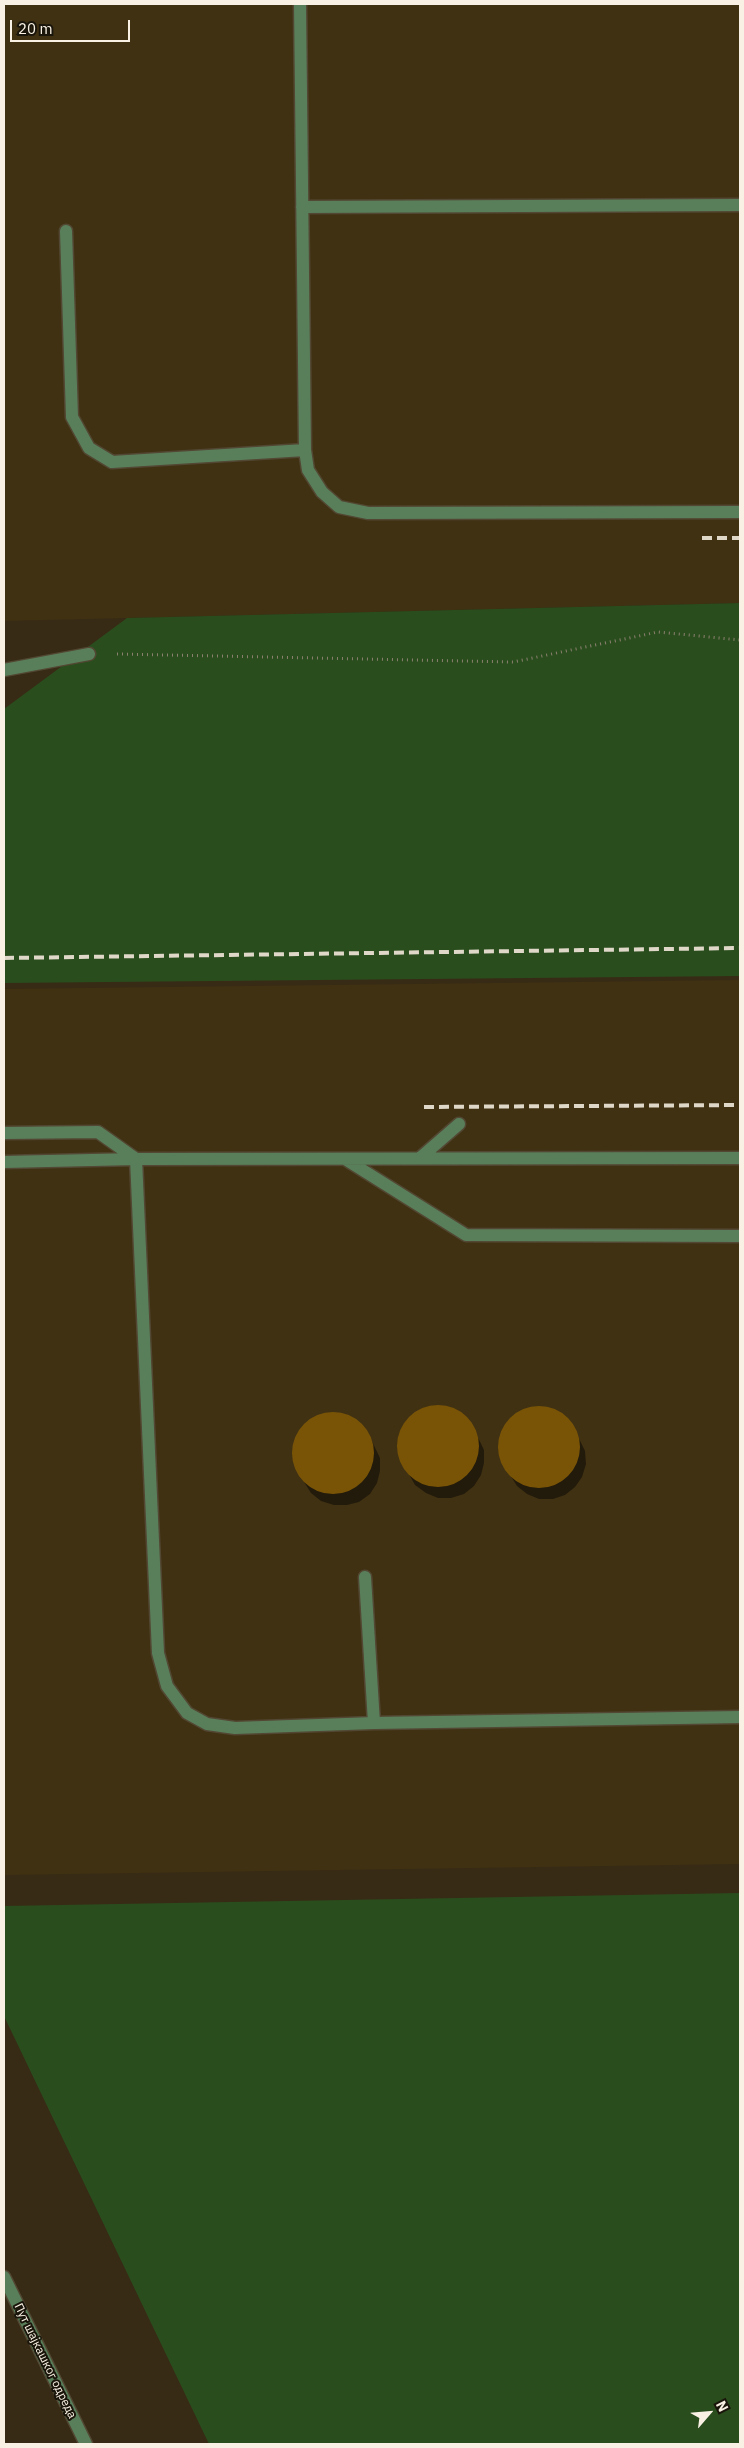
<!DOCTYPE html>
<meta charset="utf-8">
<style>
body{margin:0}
#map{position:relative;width:744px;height:2448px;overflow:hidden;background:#372b15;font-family:"IBM Plex Sans",sans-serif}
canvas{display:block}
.frame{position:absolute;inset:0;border:5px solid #f9f2e4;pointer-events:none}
.north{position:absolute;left:684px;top:2388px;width:50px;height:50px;-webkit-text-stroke:4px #1a150b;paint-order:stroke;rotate:63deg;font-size:14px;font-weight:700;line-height:20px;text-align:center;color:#f9f2e4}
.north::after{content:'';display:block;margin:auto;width:18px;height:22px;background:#f9f2e4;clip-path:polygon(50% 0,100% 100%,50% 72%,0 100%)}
.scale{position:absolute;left:10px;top:20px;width:120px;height:22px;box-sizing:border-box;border:2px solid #f9f2e4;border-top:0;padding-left:6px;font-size:15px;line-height:18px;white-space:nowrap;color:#f9f2e4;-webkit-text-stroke:4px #1a150b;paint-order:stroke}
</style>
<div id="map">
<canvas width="744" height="2448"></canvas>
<div class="frame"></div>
<div class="north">N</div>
<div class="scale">20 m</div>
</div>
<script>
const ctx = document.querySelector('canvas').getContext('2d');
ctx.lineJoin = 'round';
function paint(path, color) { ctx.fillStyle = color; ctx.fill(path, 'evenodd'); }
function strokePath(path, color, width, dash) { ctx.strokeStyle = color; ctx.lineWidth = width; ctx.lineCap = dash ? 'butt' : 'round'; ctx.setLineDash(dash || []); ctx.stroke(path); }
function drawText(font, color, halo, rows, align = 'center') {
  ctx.font = font + ' "IBM Plex Sans",sans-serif'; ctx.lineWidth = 4; ctx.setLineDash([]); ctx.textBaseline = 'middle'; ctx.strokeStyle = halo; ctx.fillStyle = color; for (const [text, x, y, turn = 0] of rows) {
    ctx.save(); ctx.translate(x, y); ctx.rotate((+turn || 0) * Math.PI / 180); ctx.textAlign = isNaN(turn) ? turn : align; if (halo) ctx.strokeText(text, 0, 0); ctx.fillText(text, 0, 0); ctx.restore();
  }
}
const built = new Path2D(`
 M 4,4 L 740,4 L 740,603 L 4,621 Z
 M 740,980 L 740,1864 L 4,1875 L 4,989 Z`);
const green = new Path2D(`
 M 740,603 L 740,976 L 4,983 L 4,709 L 127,618 Z
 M 740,1893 L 740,2444 L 209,2444 L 4,2016 L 4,1906 Z`);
const shadow = new Path2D(`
 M 439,1406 L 452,1408 L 463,1415 L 472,1425 L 484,1450 L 484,1463 L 481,1475 L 474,1486 L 464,1494 L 451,1498 L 438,1498 L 426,1493 L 415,1485 L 401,1460 L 398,1447 L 399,1434 L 405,1422 L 415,1413 L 427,1407 Z
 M 541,1407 L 553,1410 L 565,1416 L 573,1426 L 585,1451 L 586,1464 L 582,1477 L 575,1487 L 565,1495 L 553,1499 L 539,1499 L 527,1494 L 517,1486 L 502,1462 L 499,1449 L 501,1436 L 507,1424 L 516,1414 L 528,1409 Z
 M 335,1414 L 348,1416 L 359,1423 L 368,1433 L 380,1458 L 380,1471 L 377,1483 L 370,1494 L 359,1502 L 347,1505 L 334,1505 L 321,1501 L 311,1493 L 296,1469 L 294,1455 L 295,1442 L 302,1430 L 311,1421 L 323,1415 Z`);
const building = new Path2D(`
 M397 1446a41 41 0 1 1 82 0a41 41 0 1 1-82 0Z
 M498 1447a41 41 0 1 1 82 0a41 41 0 1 1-82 0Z
 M292 1453a41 41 0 1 1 82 0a41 41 0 1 1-82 0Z`);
const path = new Path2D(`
 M 117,654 L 513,662 L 658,632 L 740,640`);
const minor = new Path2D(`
 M 300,4 L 305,450 L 308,470 L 322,492 L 339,507 L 368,513 L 740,512
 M 302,207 L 740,205
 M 66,231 L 72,417 L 89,448 L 112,462 L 305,450
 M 4,670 L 89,654
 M 4,1133 L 98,1132 L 136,1159
 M 420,1158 L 459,1124
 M 136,1159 L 158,1653 L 167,1686 L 187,1713 L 207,1724 L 235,1728 L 374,1723 L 740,1717
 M 345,1159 L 466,1235 L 740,1236
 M 4,1162 L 136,1159 L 740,1158
 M 365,1577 L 374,1723
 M 4,2277 L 86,2444`);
const rail = new Path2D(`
 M 702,538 L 740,538
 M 4,958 L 740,948
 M 424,1107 L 740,1105`);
const streetNames = [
 ["Пут шајкашког одреда",45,2361,64]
];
paint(built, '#403113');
paint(green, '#2a4d1e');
paint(shadow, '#0007');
paint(building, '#795406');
strokePath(minor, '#524732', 15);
strokePath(path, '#8b816f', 3, [1, 4]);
strokePath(minor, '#597f5a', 12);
strokePath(rail, '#dfd8c8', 4, [10, 5]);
drawText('12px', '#f9f2e4', '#1a150b', streetNames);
</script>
